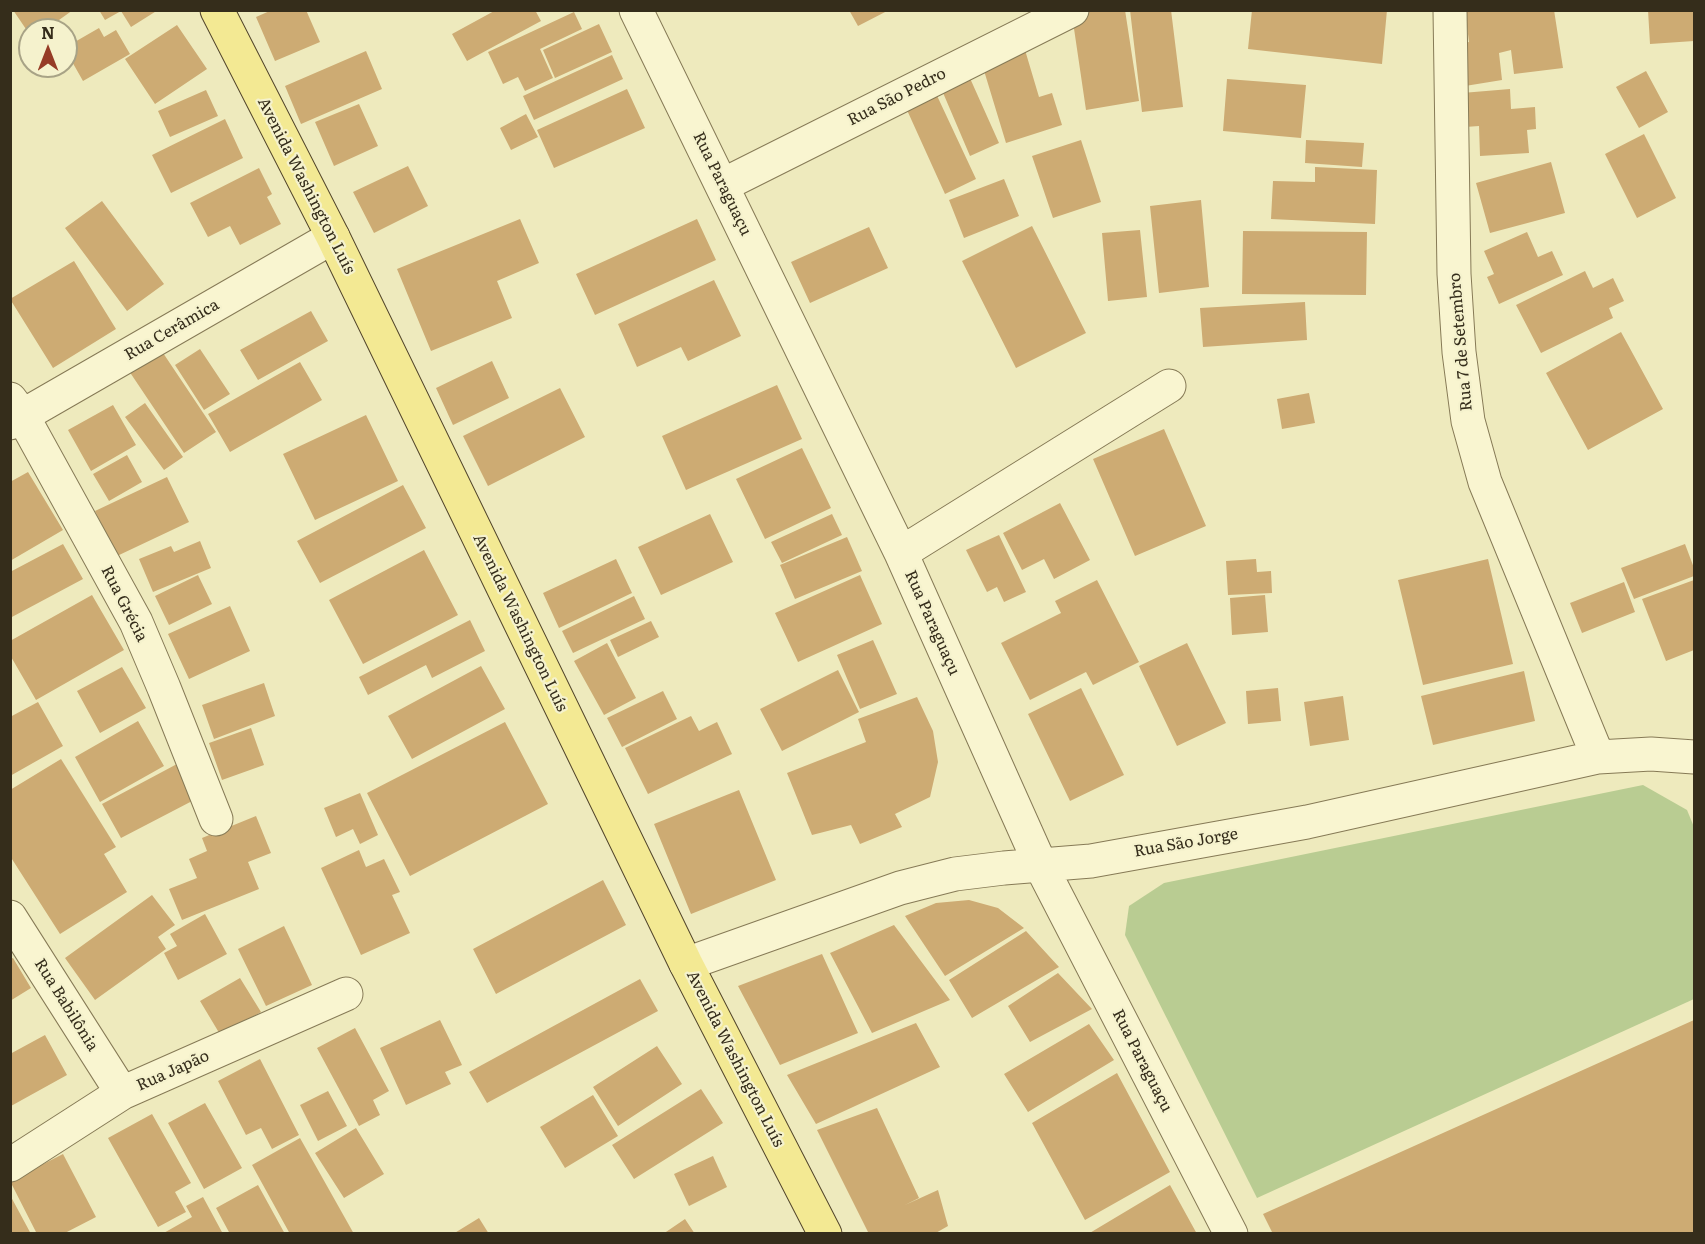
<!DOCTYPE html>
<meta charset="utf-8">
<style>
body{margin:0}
#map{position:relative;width:1705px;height:1244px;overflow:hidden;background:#eeeabd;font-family:Literata,serif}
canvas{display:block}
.frame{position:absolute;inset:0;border:12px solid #352d1b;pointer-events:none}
.north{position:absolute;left:18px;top:18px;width:60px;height:60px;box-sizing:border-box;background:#f5f2cd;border:2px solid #a8a386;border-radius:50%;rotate:0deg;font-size:16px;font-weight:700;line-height:24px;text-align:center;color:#352d1b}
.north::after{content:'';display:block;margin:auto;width:21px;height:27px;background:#963c26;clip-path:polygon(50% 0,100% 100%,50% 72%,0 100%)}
</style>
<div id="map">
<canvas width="1705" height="1244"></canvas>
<div class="frame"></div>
<div class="north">N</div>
</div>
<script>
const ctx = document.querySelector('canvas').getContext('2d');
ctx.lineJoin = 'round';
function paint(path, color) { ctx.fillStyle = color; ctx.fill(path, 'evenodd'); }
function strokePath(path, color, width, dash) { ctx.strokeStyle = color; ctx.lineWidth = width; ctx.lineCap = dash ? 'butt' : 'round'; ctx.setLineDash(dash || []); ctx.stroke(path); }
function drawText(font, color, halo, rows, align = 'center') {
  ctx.font = font + ' Literata,serif'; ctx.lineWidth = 4.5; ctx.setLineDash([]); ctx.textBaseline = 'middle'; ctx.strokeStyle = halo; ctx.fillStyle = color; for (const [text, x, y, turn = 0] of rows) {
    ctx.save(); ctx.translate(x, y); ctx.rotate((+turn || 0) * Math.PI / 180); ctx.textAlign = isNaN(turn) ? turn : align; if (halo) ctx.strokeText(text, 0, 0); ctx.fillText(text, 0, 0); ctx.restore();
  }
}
const green = new Path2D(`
 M 1643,785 L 1687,810 L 1694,827 L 1694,999 L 1257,1198 L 1125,935 L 1129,906 L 1164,883 Z`);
const building = new Path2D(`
 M 13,10 L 73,10 L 45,30 L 30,30 L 30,35 Z
 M 99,10 L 158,10 L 131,27 L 121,11 L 105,20 Z
 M 272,10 L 306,10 L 320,42 L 275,61 L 256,17 Z
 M 496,10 L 535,10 L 541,21 L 467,61 L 452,34 Z
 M 849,10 L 889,10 L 858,26 Z
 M 1101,10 L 1125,10 L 1139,101 L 1086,110 L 1072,15 Z
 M 1130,10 L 1171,10 L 1183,107 L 1142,112 Z
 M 1252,10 L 1387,10 L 1382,64 L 1248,49 Z
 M 1465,10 L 1554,10 L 1563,68 L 1514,74 L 1511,50 L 1499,53 L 1502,80 L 1465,86 L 1459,44 L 1469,42 Z
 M 1648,10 L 1694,10 L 1694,41 L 1650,44 Z
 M 574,12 L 582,29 L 540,49 L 553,78 L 525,91 L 518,77 L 503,84 L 488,52 Z
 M 599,24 L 612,52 L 555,78 L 543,50 Z
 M 177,25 L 207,69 L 155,104 L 125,59 Z
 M 99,28 L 104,37 L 116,30 L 130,54 L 83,81 L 66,51 L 66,47 Z
 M 1025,50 L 1039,97 L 1052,93 L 1062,125 L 1006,143 L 982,64 Z
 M 366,51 L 382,89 L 301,124 L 285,86 Z
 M 612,55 L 623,79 L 534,120 L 523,96 Z
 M 1646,71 L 1668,112 L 1639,128 L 1616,87 Z
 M 969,76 L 999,143 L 970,156 L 941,88 Z
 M 1227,79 L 1306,85 L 1301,138 L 1223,131 Z
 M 932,85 L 976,179 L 945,194 L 902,99 Z
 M 627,89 L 645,128 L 554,168 L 537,130 Z
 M 1510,89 L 1511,109 L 1535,107 L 1536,129 L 1527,130 L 1529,153 L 1480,156 L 1479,126 L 1465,127 L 1462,93 Z
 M 206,90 L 218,116 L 170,137 L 158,111 Z
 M 359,104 L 378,146 L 334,166 L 315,122 Z
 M 526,114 L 538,137 L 511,150 L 500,128 Z
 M 225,119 L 243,158 L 171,193 L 152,155 Z
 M 1644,134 L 1676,198 L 1637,218 L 1605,154 Z
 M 1081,140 L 1101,202 L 1053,218 L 1032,156 Z
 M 1306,140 L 1364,143 L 1362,167 L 1305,163 Z
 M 1551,162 L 1565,213 L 1490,233 L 1476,183 Z
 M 408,166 L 428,206 L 374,233 L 353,192 Z
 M 1315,167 L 1377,170 L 1375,224 L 1271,219 L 1273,181 L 1315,182 Z
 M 259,168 L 272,194 L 267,197 L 281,224 L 240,245 L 230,226 L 208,237 L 190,203 Z
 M 1004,179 L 1019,216 L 964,238 L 949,200 Z
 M 1201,200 L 1209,287 L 1159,293 L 1150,206 Z
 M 102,201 L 164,284 L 127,311 L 65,228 Z
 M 520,219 L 539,263 L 497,281 L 512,318 L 431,351 L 397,269 Z
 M 697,219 L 716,260 L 595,315 L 576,274 Z
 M 1032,226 L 1086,333 L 1016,368 L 962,261 Z
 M 869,227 L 888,268 L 810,303 L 791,262 Z
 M 1140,230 L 1147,297 L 1108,301 L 1102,233 Z
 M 1243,231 L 1367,232 L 1366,295 L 1242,294 Z
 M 1527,232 L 1538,257 L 1552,251 L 1563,275 L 1499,304 L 1487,277 L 1494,274 L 1484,251 Z
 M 74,261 L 116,329 L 53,368 L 10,299 Z
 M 1585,271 L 1593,288 L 1613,278 L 1624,301 L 1609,308 L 1613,318 L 1541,353 L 1516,305 Z
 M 714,280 L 741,336 L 688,361 L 681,347 L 637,367 L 618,324 Z
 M 1305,302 L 1307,340 L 1203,347 L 1200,308 Z
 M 311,311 L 328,341 L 258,380 L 240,350 Z
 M 1621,332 L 1663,409 L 1588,450 L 1546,373 Z
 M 155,341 L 216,432 L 184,453 L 123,362 Z
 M 200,349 L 230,394 L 204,410 L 175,365 Z
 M 492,361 L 509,398 L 453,425 L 436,388 Z
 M 300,362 L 322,400 L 230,452 L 208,414 Z
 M 777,385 L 802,439 L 686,490 L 662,436 Z
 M 560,388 L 585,437 L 488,486 L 463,436 Z
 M 1309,393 L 1315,423 L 1282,429 L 1277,399 Z
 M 145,403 L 183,457 L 164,470 L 125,417 Z
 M 113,405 L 136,445 L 91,471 L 68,430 Z
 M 366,415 L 398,481 L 315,520 L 283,454 Z
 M 1164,429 L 1206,526 L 1135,556 L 1093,459 Z
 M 802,448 L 831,508 L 765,539 L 736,479 Z
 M 127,455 L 142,482 L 109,501 L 93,474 Z
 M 28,472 L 63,530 L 10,561 L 10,482 Z
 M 167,477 L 189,522 L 117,556 L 95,511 Z
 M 403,485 L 426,528 L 320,583 L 297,541 Z
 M 1060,503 L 1090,560 L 1054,579 L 1044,559 L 1022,570 L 1003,533 Z
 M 710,514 L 733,562 L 661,595 L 638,547 Z
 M 832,514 L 842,535 L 782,563 L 771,542 Z
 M 999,535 L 1026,592 L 1004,602 L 997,587 L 987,592 L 966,550 Z
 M 847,537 L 862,571 L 795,599 L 780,565 Z
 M 200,541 L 211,568 L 153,592 L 139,559 L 171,546 L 174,552 Z
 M 63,544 L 83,579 L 10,618 L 10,572 Z
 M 1685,544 L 1694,568 L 1694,576 L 1634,599 L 1621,568 Z
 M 424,550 L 458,615 L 363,664 L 329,600 Z
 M 616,559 L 632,593 L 559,628 L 543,593 Z
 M 1256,559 L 1257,572 L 1271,571 L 1272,593 L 1228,595 L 1226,561 Z
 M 1488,559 L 1513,664 L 1423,685 L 1398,580 Z
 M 198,575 L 212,604 L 169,625 L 155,596 Z
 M 860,575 L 882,624 L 798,662 L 775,613 Z
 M 1097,580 L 1139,662 L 1093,685 L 1086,672 L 1030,700 L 1001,643 L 1061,613 L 1055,601 Z
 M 1694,580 L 1694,650 L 1666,661 L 1642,599 Z
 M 1624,582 L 1635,612 L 1582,633 L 1570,603 Z
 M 92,595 L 124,650 L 36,700 L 10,655 L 10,641 Z
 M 1265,595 L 1268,632 L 1232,635 L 1230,598 Z
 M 634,596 L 645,619 L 573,653 L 562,631 Z
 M 230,606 L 250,651 L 189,679 L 168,634 Z
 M 470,620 L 485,651 L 432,678 L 426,665 L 368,695 L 359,677 Z
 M 651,621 L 659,637 L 618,657 L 610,640 Z
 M 873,640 L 897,694 L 860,709 L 837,655 Z
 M 607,643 L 636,698 L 604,715 L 574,661 Z
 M 1187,643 L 1226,723 L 1177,746 L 1139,666 Z
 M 481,666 L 505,709 L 412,759 L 388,716 Z
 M 122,667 L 146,708 L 100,733 L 77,691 Z
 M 838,670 L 859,712 L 782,751 L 760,709 Z
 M 1524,671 L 1535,721 L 1433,745 L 1421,696 Z
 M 264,683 L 275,716 L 214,739 L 202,705 Z
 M 1081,688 L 1124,775 L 1070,801 L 1028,714 Z
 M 1278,688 L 1281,721 L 1248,724 L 1246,691 Z
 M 663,691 L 677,719 L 622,747 L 607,718 Z
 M 1343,696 L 1349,740 L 1310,746 L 1304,702 Z
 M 917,697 L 933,731 L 938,762 L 930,797 L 895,814 L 902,827 L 860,844 L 851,825 L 812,835 L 787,773 L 866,742 L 858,719 Z
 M 38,702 L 63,746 L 10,776 L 10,717 Z
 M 691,716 L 699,731 L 717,722 L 732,754 L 648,794 L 625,748 Z
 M 138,721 L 164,766 L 100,802 L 75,757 Z
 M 505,722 L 548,804 L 410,876 L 367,793 Z
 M 251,728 L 264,765 L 222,780 L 209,743 Z
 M 61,759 L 116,847 L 104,854 L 127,892 L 60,934 L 10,856 L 10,790 Z
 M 177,764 L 196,799 L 121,838 L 102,804 Z
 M 739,790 L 776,880 L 691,914 L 654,824 Z
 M 360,793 L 378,835 L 360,844 L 353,829 L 336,837 L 324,808 Z
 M 256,816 L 271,853 L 248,862 L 259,889 L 182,920 L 169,889 L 197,878 L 189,859 L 207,851 L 202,838 Z
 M 359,850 L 366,867 L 384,859 L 400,892 L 392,895 L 410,933 L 361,955 L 321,868 Z
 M 603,880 L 626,925 L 496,994 L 473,949 Z
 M 152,895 L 175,925 L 158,937 L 166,949 L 95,1000 L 65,958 Z
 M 969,900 L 998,908 L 1024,928 L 945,976 L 905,916 L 936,903 Z
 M 205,914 L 227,954 L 178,980 L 164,953 L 177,946 L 170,934 Z
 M 894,925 L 950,1000 L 872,1033 L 830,953 Z
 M 284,926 L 312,985 L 266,1006 L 238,949 Z
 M 1026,931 L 1059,967 L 972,1018 L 949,980 Z
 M 822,954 L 858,1033 L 780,1065 L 738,986 Z
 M 13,958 L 31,988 L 10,1001 L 10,959 Z
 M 1058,973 L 1092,1009 L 1030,1042 L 1008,1006 Z
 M 240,978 L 261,1012 L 221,1036 L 200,1001 Z
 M 640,979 L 658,1011 L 487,1103 L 469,1072 Z
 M 440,1020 L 462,1065 L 445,1072 L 451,1084 L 406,1105 L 380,1048 Z
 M 1694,1020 L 1694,1234 L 1273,1234 L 1263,1214 Z
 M 916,1023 L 940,1067 L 816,1124 L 787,1075 Z
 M 1089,1024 L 1114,1060 L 1028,1112 L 1004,1074 Z
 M 355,1028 L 389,1091 L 373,1100 L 380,1115 L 359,1126 L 317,1048 Z
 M 45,1035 L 67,1075 L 11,1106 L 10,1054 Z
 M 657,1046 L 682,1084 L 618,1126 L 593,1087 Z
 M 260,1059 L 299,1135 L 272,1149 L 261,1128 L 246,1135 L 218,1081 Z
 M 1117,1073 L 1170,1172 L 1085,1220 L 1032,1123 Z
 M 701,1089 L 723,1123 L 634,1179 L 612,1145 Z
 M 328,1091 L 347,1126 L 318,1141 L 300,1105 Z
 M 593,1095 L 618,1136 L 565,1168 L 540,1127 Z
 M 205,1103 L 242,1168 L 204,1189 L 168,1123 Z
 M 877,1108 L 919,1198 L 905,1205 L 938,1190 L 948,1226 L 934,1234 L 869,1234 L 817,1130 Z
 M 152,1114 L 191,1183 L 175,1192 L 186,1212 L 158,1227 L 108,1138 Z
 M 356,1128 L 384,1174 L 344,1198 L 315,1153 Z
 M 300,1138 L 354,1234 L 290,1234 L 252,1165 Z
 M 63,1154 L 96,1217 L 63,1234 L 37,1234 L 10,1181 Z
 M 713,1156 L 727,1187 L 689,1206 L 674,1174 Z
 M 258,1185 L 285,1234 L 230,1234 L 216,1208 Z
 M 1170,1185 L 1197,1234 L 1088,1234 Z
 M 10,1195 L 31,1234 L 10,1234 Z
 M 203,1197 L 223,1234 L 162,1234 L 192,1217 L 186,1206 Z
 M 479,1218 L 489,1234 L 453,1234 Z
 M 685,1219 L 695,1234 L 663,1234 Z`);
const minor = new Path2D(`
 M 636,10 L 901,553 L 1041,866 L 1231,1234
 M 1450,10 L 1454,274 L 1459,352 L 1468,421 L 1485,482 L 1598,757
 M 723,185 L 1072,10
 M 10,399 L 22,415 L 136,622 L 164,688 L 216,819
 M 10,423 L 333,237
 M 901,553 L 1169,386
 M 10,917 L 122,1093
 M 686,964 L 900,888 L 955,874 L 1004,868 L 1091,861 L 1307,822 L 1598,757 L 1651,754 L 1694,757
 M 10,1165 L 122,1093 L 346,994`);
const major = new Path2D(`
 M 217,10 L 333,237 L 686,964 L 825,1234`);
const streetNames = [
 ["Rua São Pedro",897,97,-27],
 ["Rua Paraguaçu",722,184,64],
 ["Avenida Washington Luís",306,186,63],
 ["Rua Cerâmica",172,330,-30],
 ["Rua 7 de Setembro",1461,342,-95],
 ["Rua Grécia",124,604,63],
 ["Avenida Washington Luís",520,623,64],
 ["Rua Paraguaçu",932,623,66],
 ["Rua São Jorge",1186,843,-10],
 ["Rua Babilônia",66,1005,58],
 ["Avenida Washington Luís",735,1059,63],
 ["Rua Paraguaçu",1142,1061,63],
 ["Rua Japão",173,1071,-24]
];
paint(green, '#b9cc92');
paint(building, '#cdab73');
strokePath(minor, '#867a56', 35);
strokePath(major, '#53462b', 35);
strokePath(minor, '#f9f5d0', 33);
strokePath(major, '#f3e993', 33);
drawText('16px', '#352d1b', '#f5f2cd', streetNames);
</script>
